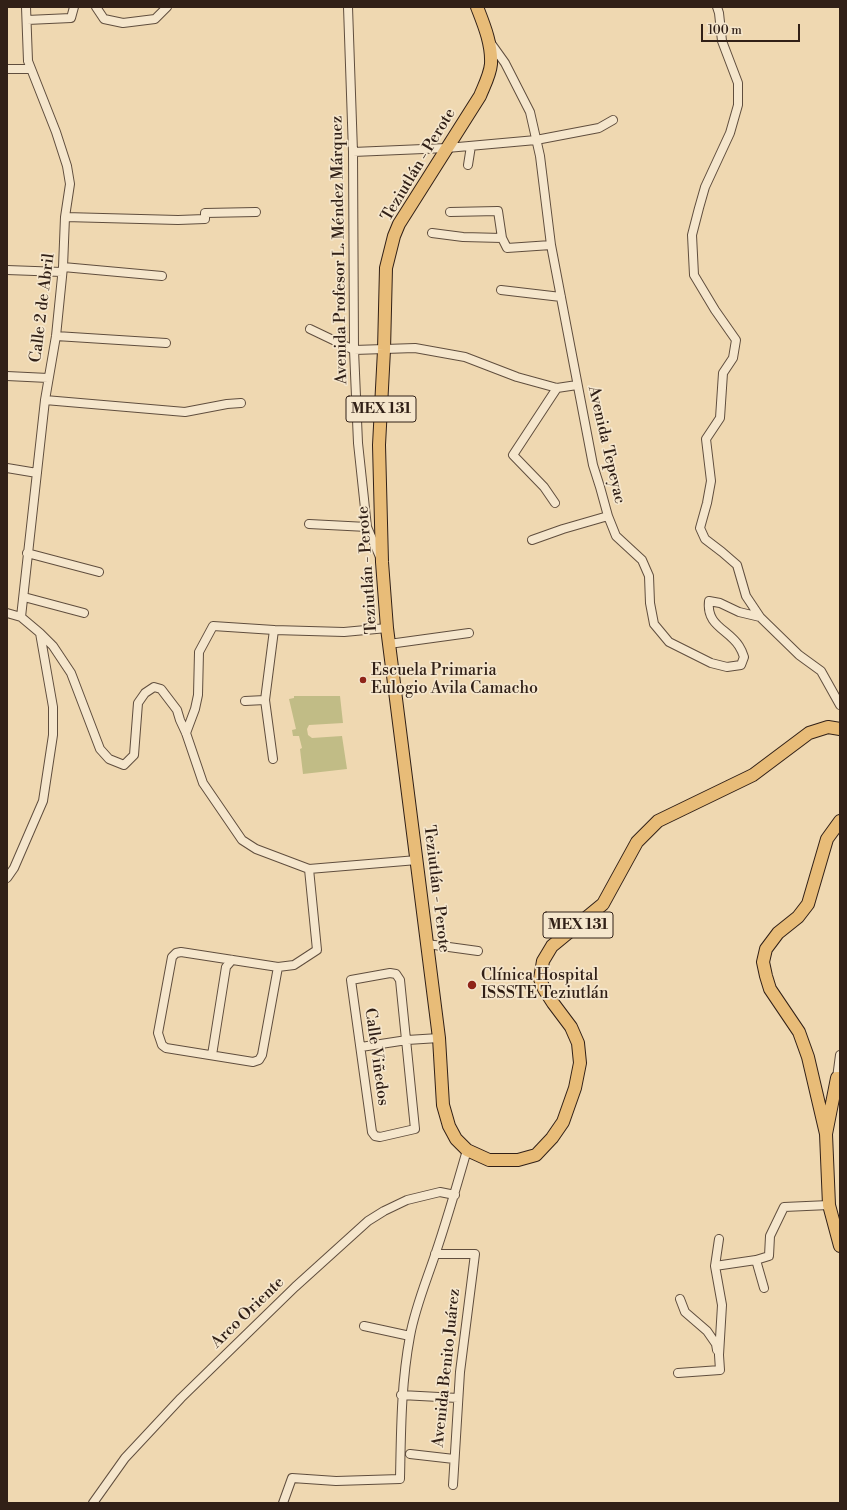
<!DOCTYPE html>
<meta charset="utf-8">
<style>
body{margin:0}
#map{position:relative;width:847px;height:1510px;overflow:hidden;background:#efd8b1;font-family:"Libre Bodoni",serif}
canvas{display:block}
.frame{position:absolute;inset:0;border:8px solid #312017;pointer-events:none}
.scale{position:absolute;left:701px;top:24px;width:99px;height:18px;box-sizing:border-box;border:2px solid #312017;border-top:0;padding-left:5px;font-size:12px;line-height:14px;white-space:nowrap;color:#312017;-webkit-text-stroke:3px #f5e6cc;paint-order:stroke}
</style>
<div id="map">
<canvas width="847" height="1510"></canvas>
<div class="frame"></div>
<div class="scale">100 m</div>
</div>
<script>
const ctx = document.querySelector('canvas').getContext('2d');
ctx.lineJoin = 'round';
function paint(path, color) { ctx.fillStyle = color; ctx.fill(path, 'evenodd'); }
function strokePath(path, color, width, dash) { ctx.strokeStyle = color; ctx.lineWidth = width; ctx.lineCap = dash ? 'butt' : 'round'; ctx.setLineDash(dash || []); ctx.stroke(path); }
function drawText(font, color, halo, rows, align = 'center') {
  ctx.font = font + ' "Libre Bodoni",serif'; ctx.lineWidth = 3.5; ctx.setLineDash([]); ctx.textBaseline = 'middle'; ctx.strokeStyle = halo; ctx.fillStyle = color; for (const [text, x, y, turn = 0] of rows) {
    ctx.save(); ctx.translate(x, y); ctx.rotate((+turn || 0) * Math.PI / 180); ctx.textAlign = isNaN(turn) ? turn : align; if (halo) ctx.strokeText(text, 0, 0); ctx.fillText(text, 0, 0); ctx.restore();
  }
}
const green = new Path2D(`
 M 294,696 L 340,696 L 343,723 L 309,725 L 307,729 L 308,735 L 312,738 L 342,736 L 347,769 L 303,774 L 300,749 L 302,748 L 299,736 L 293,736 L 292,730 L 296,729 L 289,699 L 294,698 Z`);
const street = new Path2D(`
 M 96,7 L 104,19 L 123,23 L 155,19 L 167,7
 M 348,7 L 353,152 L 354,350 L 358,443 L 367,527 L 380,557
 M 717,7 L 719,13 L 722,41 L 738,83 L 738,105 L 730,133 L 705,187 L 699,208 L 692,235 L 694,275 L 715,310 L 736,340 L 733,358 L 723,373 L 720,418 L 706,439 L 711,481 L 707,503 L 700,528 L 705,539 L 722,552 L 737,565 L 746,596 L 760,617
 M 27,20 L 71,18 L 74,7
 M 490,42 L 505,63 L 530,112 L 540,156 L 551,245 L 593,465 L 600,487 L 608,516 L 616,536 L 642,560 L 649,576 L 650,603 L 654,624 L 669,642 L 711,663 L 727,667 L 741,665 L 744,657 C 743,654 741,649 739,646 C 728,629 706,626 709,601 L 720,603 L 739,612 L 760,617 L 799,655 L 821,671 L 840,705
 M 7,69 L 30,69
 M 353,152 L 447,148 L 536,140 L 599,128 L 613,120
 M 468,165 L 471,146
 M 450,212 L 498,211 L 502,238 L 507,248 L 551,245
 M 65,217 L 178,220 L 205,219 L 205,213 L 256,212
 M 432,233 L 463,237 L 502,238
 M 63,267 L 162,276
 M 7,270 L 62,272
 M 501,290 L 561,297
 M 310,329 L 354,350 L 415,348 L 465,357 L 517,377 L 557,388 L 577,385
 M 56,336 L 166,343
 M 7,376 L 48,378
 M 45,400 L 185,412 L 227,404 L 241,403
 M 7,468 L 37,473
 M 555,503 L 544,487 L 513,455 L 557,388
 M 309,524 L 367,527
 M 532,540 L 563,529 L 608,516
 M 27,553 L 99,572
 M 24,597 L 84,613
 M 7,613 L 21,617 L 40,633 L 53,707 L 53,735 L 43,801 L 14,868 L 7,878
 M 21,617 L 45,400 L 56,336 L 63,267 L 65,217 L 70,184 L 67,166 L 56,132 L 28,61 L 26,7
 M 40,633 L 53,646 L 71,673 L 100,749 L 109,759 L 124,765 L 134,755 L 138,703 L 145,693 L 154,687 L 161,689 L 177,710 L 180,720 L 186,733 L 203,783 L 242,840 L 256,849 L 309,869 L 417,860
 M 389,644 L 469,633
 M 245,701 L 265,700
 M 186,733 L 195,709 L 198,695 L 199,652 L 213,626 L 274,630 L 344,632 L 387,628
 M 273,759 L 265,700 L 274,630
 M 427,944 L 478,951
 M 278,967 L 262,1055 L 259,1060 L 253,1062 L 166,1048 L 162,1045 L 158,1033 L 172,957 L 176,953 L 181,952 L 278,967 L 294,965 L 317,950 L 309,869
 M 390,973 L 396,974 L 400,980 L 415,1129 L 380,1137 L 375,1136 L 372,1132 L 351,980 Z
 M 361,1047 L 407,1040 L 439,1038
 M 212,1055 L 226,967 L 232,960
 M 837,1078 L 840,1055
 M 435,1254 L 475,1254 L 460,1372 L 453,1485
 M 756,1260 L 764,1288
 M 715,1266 L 756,1260 L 769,1256 L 770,1236 L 784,1207 L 829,1205
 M 680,1299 L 685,1312 L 707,1331 L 716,1344 L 717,1350
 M 364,1326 L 410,1336
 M 678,1373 L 720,1370 L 719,1355 L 722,1305 L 715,1266 L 719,1239
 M 401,1395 L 458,1398
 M 410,1454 L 454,1459
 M 93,1503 L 125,1458 L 181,1398 L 295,1287 L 368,1221 L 384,1211 L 407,1200 L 440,1192 L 455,1195
 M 283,1503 L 292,1478 L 336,1481 L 400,1479 C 401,1431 401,1384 410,1336 C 415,1308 426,1282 435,1255 C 447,1220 457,1185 467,1150`);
const primary = new Path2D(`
 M 477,7 C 484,25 492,44 491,64 C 490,75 484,86 480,96 L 399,224 L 394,236 L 386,268 L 384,350 L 379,445 L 382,562 L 387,628 L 439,1038 L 443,1105 L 449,1126 L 456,1139 L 467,1150 L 489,1160 L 518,1160 L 536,1155 L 552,1138 L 563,1122 L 575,1088 L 580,1063 L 578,1043 L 571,1027 L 553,1003 L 544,989 L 540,979 L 543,961 L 552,946 L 603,904 L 637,842 L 658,821 L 753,775 L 809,733 L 828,727 L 840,729
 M 840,1078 L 837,1078 L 826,1134 L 829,1205 L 840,1246
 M 826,1134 L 808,1057 L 799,1032 L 770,989 L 766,976 L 763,962 L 766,949 L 778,933 L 798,917 L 808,904 L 827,839 L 840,821`);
const markers = [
 [363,680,4,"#8f2418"],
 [472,985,5,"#8f2418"]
];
const shields = [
 [381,409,70],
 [578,925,70]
];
const shieldNames = [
 ["MEX 131",381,409],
 ["MEX 131",578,925]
];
const streetNames = [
 ["Teziutlán - Perote",419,165,-59],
 ["Avenida Profesor L. Méndez Márquez",340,250,-91],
 ["Calle 2 de Abril",43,308,-83],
 ["Avenida Tepeyac",606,445,77],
 ["Teziutlán - Perote",368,570,-94],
 ["Teziutlán - Perote",436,889,83],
 ["Calle Viñedos",376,1057,82],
 ["Arco Oriente",248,1313,-44],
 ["Avenida Benito Juárez",447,1368,-84]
];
const poiNames = [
 ["Escuela Primaria",371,671],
 ["Eulogio Avila Camacho",371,689],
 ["Clínica Hospital",481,976],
 ["ISSSTE Teziutlán",481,994]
];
paint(green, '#c1bc86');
strokePath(street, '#604e3e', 10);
strokePath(primary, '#312017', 14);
strokePath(street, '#f5e6cc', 8);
strokePath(primary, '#e8bc78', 12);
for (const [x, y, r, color] of markers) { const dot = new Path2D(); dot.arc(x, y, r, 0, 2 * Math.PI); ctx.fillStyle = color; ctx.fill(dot); strokePath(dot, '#f5e6cc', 1.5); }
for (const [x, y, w] of shields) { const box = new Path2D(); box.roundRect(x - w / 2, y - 13, w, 26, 3); ctx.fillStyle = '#f5e6cc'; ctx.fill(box); strokePath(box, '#312017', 1); }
drawText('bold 15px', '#312017', null, shieldNames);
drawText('16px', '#312017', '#f5e6cc', streetNames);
drawText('16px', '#312017', '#f5e6cc', poiNames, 'left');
</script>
